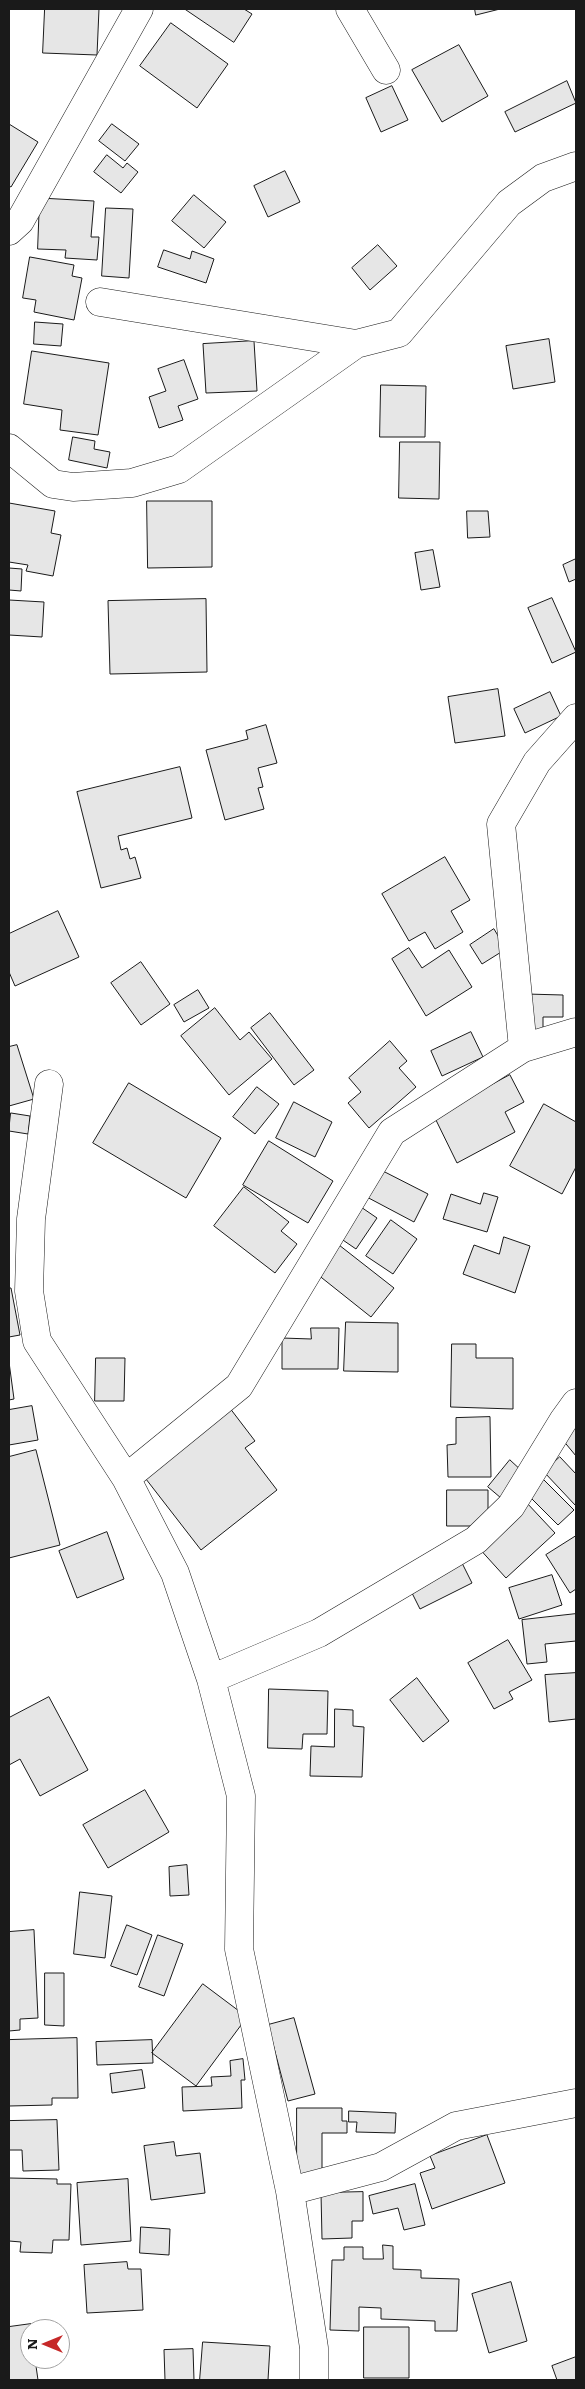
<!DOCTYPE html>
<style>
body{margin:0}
#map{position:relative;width:585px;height:2389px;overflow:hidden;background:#fff;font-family:Literata,serif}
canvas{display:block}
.frame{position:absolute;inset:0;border:10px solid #1a1a1a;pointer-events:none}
.north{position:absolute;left:20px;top:2319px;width:50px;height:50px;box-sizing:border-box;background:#fff;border:1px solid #a3a3a3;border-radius:50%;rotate:270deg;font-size:14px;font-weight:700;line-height:20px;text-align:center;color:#1a1a1a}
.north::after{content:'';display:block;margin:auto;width:18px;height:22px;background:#c62828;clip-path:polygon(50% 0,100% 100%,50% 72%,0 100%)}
</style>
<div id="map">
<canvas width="585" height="2389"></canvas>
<div class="frame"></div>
<div class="north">N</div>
</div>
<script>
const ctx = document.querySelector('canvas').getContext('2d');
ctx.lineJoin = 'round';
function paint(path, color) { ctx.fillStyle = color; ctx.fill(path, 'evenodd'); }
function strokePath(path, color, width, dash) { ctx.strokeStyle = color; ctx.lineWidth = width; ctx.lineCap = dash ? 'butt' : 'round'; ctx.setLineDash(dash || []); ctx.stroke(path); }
const building = new Path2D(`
 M 45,9 L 99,9 L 97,55 L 43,53 Z
 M 185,9 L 244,9 L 252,14 L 234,42 Z
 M 475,9 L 500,9 L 476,15 Z
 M 171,23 L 228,64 L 197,108 L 140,66 Z
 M 459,45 L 488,96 L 442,122 L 412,70 Z
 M 567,81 L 576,103 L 515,132 L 505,112 Z
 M 392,86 L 408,120 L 381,132 L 366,98 Z
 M 9,124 L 38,142 L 11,187 L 9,186 Z
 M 112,124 L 139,144 L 125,161 L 99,141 Z
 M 107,155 L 123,168 L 127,163 L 138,172 L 121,193 L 94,172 Z
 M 285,171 L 300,202 L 268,217 L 254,186 Z
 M 194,195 L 226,222 L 204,248 L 172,221 Z
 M 40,198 L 94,201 L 91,237 L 99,237 L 97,260 L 65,258 L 66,250 L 38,249 Z
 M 106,208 L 133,209 L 129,278 L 102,276 Z
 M 378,245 L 397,266 L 370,290 L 352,268 Z
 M 164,250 L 190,259 L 192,251 L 214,259 L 206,283 L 158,267 Z
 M 30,257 L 74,265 L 72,276 L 82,278 L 74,320 L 34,312 L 36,300 L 23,298 Z
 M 35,322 L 63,324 L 61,346 L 34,344 Z
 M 549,339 L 555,382 L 513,389 L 506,346 Z
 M 254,341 L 257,391 L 206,393 L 203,344 Z
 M 32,351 L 109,363 L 98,435 L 60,430 L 62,410 L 24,404 Z
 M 184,360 L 198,399 L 178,406 L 183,420 L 159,428 L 149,397 L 166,391 L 158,369 Z
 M 381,385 L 426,386 L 425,437 L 380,437 Z
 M 73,437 L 95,441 L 94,449 L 110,452 L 107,468 L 69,460 Z
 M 400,442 L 440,442 L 439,499 L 399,498 Z
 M 147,501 L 212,501 L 212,567 L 148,568 Z
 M 9,503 L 55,511 L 51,533 L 61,535 L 53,576 L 26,571 L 28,565 L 9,562 Z
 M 467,511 L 488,511 L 490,537 L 468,538 Z
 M 433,550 L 440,587 L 421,590 L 415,553 Z
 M 576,559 L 576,579 L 569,582 L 563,565 Z
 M 9,568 L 22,569 L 21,591 L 9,590 Z
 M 552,598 L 576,652 L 552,663 L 528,608 Z
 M 206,599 L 207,672 L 110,674 L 108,601 Z
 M 9,600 L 44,602 L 42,637 L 9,635 Z
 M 498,689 L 505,736 L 455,743 L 448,697 Z
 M 550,692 L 561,716 L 525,733 L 514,709 Z
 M 266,725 L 277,763 L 258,768 L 263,787 L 258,788 L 264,809 L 225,820 L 206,750 L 248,739 L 246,731 Z
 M 180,767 L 192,818 L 118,836 L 121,850 L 127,848 L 130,859 L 135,857 L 141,878 L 101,888 L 77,792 Z
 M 445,857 L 470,900 L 451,911 L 463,932 L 435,949 L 425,932 L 409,941 L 382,894 Z
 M 58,911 L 79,957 L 15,986 L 9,972 L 9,934 Z
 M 494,929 L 506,949 L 482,964 L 470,945 Z
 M 409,948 L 422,968 L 449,950 L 472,987 L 426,1016 L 392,959 Z
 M 141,962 L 170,1004 L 141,1025 L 111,983 Z
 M 198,990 L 209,1008 L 184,1022 L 174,1005 Z
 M 526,994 L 563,995 L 563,1017 L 543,1017 L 543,1034 L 525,1034 Z
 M 215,1008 L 240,1040 L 249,1032 L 272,1059 L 229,1095 L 181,1036 Z
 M 270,1013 L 314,1070 L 294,1085 L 251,1028 Z
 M 471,1032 L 483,1057 L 442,1076 L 431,1051 Z
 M 390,1041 L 407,1061 L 399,1068 L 416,1087 L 369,1128 L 348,1103 L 361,1092 L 349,1078 Z
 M 17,1045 L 34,1099 L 9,1106 L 9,1047 Z
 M 510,1075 L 524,1102 L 505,1112 L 515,1132 L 457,1163 L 434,1116 Z
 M 129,1083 L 221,1138 L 186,1198 L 93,1143 Z
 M 257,1087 L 279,1104 L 255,1134 L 233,1117 Z
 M 294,1102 L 332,1122 L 315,1157 L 276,1138 Z
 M 544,1104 L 576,1122 L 576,1167 L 562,1194 L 510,1166 Z
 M 11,1113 L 30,1116 L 28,1134 L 9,1131 Z
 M 269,1141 L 333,1181 L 308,1223 L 243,1185 Z
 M 377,1168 L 428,1194 L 414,1222 L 363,1195 Z
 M 244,1187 L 289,1222 L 281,1231 L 297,1244 L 275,1273 L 214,1226 Z
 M 484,1193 L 498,1197 L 487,1232 L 443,1219 L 451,1194 L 480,1204 Z
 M 358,1205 L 377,1218 L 356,1249 L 337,1236 Z
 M 391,1220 L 417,1239 L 393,1274 L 366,1256 Z
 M 504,1237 L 530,1246 L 515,1293 L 463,1274 L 474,1245 L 499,1254 Z
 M 339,1245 L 394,1288 L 371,1317 L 317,1274 Z
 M 9,1288 L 11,1288 L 20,1335 L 9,1337 Z
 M 346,1322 L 398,1323 L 398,1372 L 344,1371 Z
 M 311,1328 L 339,1328 L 338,1369 L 282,1369 L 282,1338 L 311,1339 Z
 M 452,1344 L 476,1344 L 476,1358 L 513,1358 L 513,1409 L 451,1407 Z
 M 96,1358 L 125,1358 L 124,1401 L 95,1401 Z
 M 9,1362 L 14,1399 L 9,1400 Z
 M 226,1403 L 255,1441 L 245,1448 L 277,1490 L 201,1550 L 139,1470 Z
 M 32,1406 L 38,1440 L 9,1445 L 9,1410 Z
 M 490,1417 L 491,1477 L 448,1477 L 447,1445 L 456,1444 L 456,1418 Z
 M 576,1417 L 576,1456 L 557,1433 Z
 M 36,1450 L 60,1545 L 9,1558 L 9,1457 Z
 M 560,1457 L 576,1474 L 576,1506 L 544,1472 Z
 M 510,1460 L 523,1472 L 501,1498 L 488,1487 Z
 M 543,1479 L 574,1510 L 558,1525 L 527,1494 Z
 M 447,1490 L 488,1490 L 488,1526 L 447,1526 Z
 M 526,1502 L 555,1533 L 506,1578 L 477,1546 Z
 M 107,1532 L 124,1579 L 77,1598 L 59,1551 Z
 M 576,1536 L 576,1589 L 570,1593 L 546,1555 Z
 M 461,1561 L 472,1583 L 420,1609 L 409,1587 Z
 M 552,1575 L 562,1605 L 519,1619 L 509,1588 Z
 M 576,1614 L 576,1641 L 545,1644 L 547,1662 L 527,1664 L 522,1620 Z
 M 508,1640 L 532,1680 L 509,1692 L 513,1699 L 494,1709 L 468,1663 Z
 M 576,1673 L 576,1719 L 549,1722 L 545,1675 Z
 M 417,1678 L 449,1721 L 423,1742 L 390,1700 Z
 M 269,1689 L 328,1691 L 327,1734 L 303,1734 L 302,1749 L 268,1748 Z
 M 49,1697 L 88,1770 L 40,1796 L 20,1759 L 9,1765 L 9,1718 Z
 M 335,1709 L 353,1710 L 353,1726 L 364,1727 L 362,1777 L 310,1776 L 311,1746 L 334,1747 Z
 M 145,1790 L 169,1832 L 108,1868 L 83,1825 Z
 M 187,1865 L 189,1895 L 170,1896 L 169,1867 Z
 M 80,1892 L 112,1896 L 105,1958 L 74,1954 Z
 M 127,1925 L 152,1935 L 137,1975 L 111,1966 Z
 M 34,1930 L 38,2018 L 20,2019 L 20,2030 L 9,2031 L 9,1932 Z
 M 158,1935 L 183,1944 L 164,1996 L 139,1987 Z
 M 45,1973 L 64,1973 L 64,2026 L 45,2025 Z
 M 203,1984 L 247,2017 L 196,2086 L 152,2053 Z
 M 294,2018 L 315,2094 L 288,2101 L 268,2025 Z
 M 77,2038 L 78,2098 L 52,2098 L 52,2105 L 9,2106 L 9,2040 Z
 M 152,2040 L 153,2063 L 97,2065 L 96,2042 Z
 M 243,2059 L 245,2080 L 241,2080 L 242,2108 L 183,2111 L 182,2087 L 212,2086 L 211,2077 L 231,2076 L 230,2061 Z
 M 142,2070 L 145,2088 L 112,2093 L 110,2074 Z
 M 297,2108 L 342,2108 L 342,2121 L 347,2121 L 347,2133 L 322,2133 L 322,2178 L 297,2178 Z
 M 349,2111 L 396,2113 L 395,2133 L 356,2132 L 357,2122 L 349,2122 Z
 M 57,2120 L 59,2170 L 23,2171 L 22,2150 L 9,2150 L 9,2121 Z
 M 487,2135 L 505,2183 L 432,2209 L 420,2173 L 435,2168 L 430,2156 Z
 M 174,2142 L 176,2156 L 200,2153 L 205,2193 L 151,2200 L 144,2146 Z
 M 9,2178 L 57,2179 L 57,2184 L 71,2184 L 69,2240 L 53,2240 L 52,2253 L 20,2252 L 21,2242 L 9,2241 Z
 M 128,2179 L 131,2241 L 81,2245 L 77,2183 Z
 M 415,2184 L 425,2225 L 404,2230 L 398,2208 L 373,2214 L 369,2196 Z
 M 363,2192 L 363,2221 L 352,2221 L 352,2238 L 322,2239 L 321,2193 Z
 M 141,2227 L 170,2229 L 169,2255 L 140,2253 Z
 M 383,2245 L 393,2246 L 393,2269 L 421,2270 L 421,2278 L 459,2279 L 457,2331 L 435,2331 L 435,2321 L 381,2319 L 381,2308 L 359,2307 L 359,2331 L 330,2330 L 332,2260 L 344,2260 L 344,2247 L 363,2247 L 363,2259 L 383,2259 Z
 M 127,2262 L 128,2269 L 141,2269 L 143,2310 L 87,2313 L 84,2265 Z
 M 511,2282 L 527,2341 L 489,2353 L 472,2294 Z
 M 31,2324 L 30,2359 L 35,2359 L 38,2380 L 9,2380 L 9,2327 Z
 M 364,2327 L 409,2327 L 409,2378 L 364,2378 Z
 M 203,2342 L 270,2346 L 268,2380 L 200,2380 Z
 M 193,2349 L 194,2380 L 165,2380 L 164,2350 Z
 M 576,2357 L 576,2380 L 557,2380 L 552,2366 Z`);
const minor = new Path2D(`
 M 350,9 L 386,70
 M 9,231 L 20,221 L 139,9
 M 100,302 L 356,344 L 399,333 L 509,203 L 543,178 L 576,166
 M 9,448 L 53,484 L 73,487 L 132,483 L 179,469 L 356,344
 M 523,1048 L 501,824 L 537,762 L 576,718
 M 49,1084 L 31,1219 L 29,1291 L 37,1341 L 126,1478 L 175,1573 L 211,1679 L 241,1796 L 239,1949 L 290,2191 L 314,2348 L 314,2380
 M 126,1478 L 239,1386 L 392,1132 L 523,1048 L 576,1032
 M 211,1679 L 319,1633 L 476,1540 L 511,1506 L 563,1421 L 576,1403
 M 290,2191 L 381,2167 L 456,2126 L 576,2103`);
paint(building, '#e6e6e6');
strokePath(building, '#1a1a1a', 1);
strokePath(minor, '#1a1a1a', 29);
strokePath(minor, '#fff', 28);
</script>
